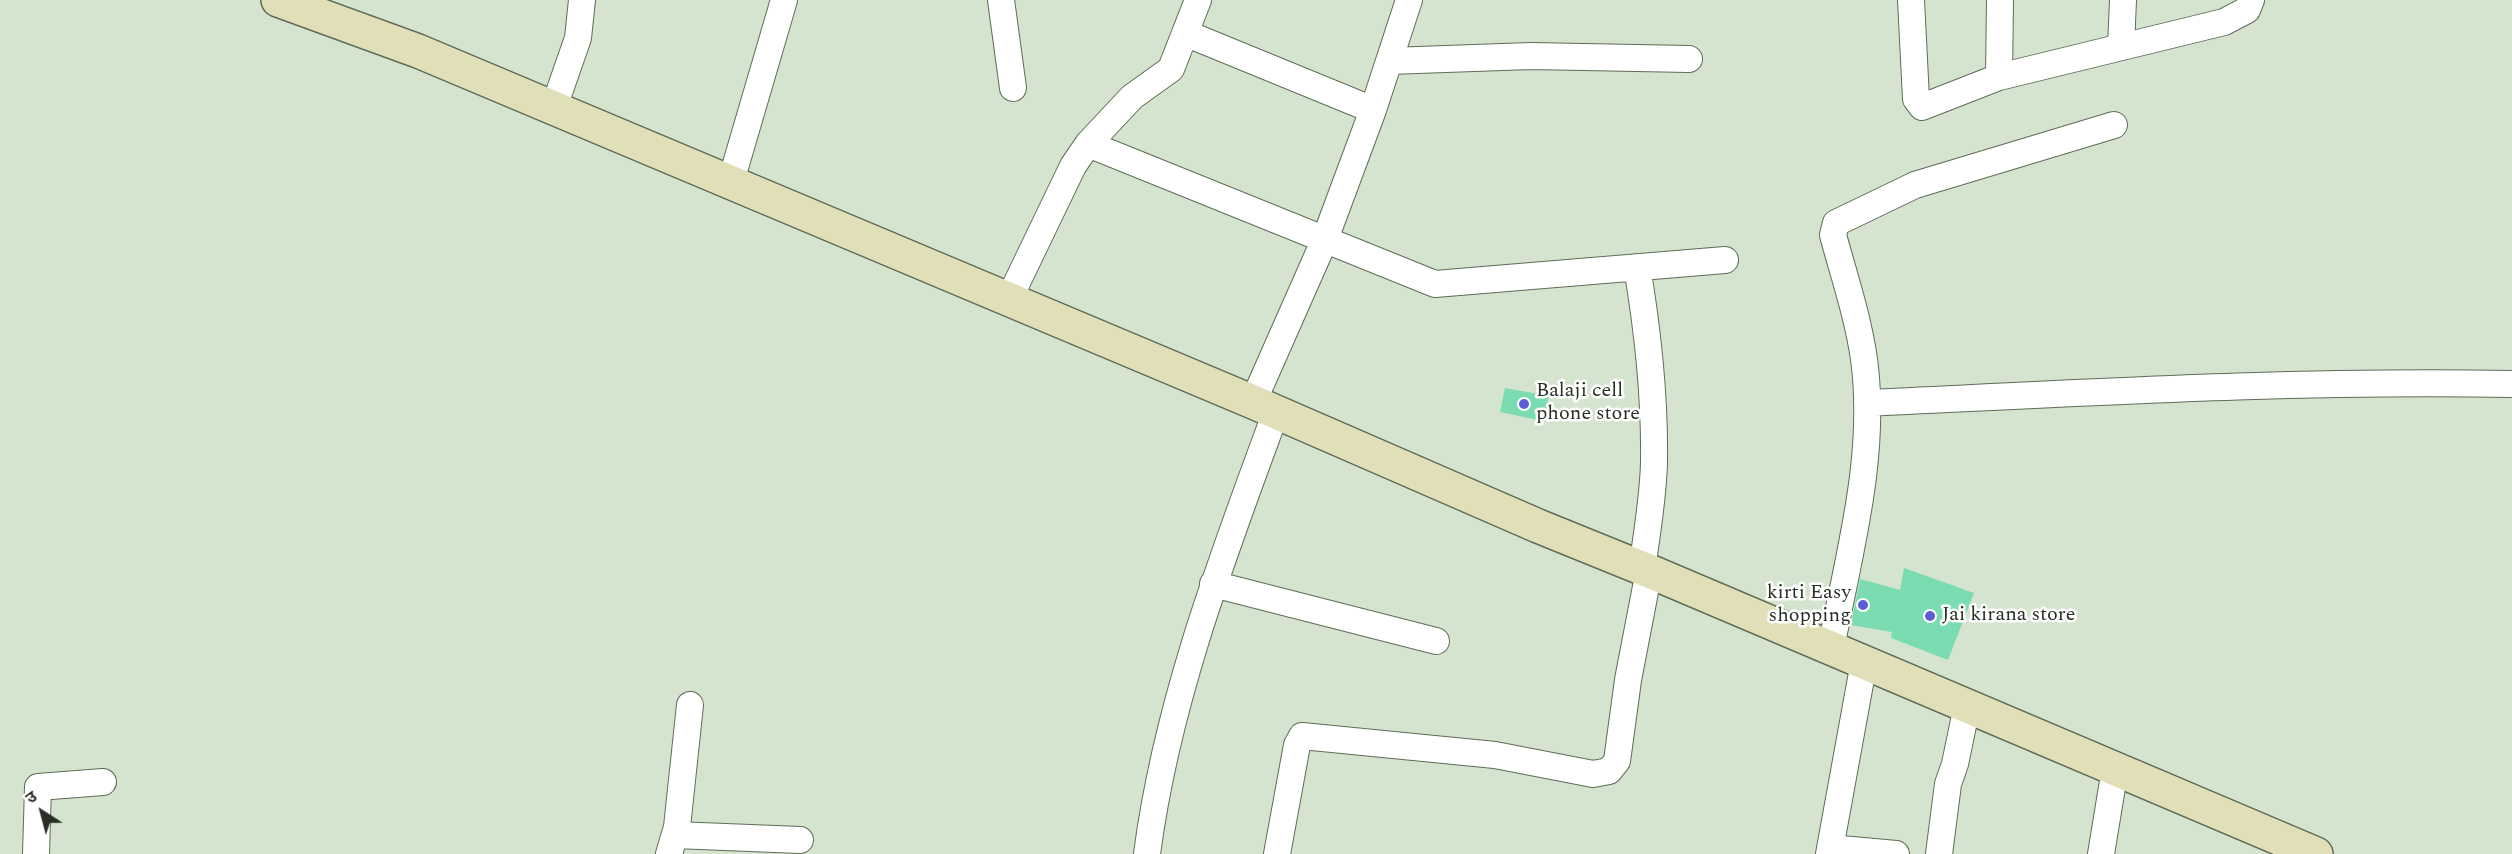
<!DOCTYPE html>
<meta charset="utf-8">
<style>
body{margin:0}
#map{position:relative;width:2512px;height:854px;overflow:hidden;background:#d5e4ce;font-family:Spectral,"Noto Sans Devanagari",serif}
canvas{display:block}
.north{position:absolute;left:12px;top:782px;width:60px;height:60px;-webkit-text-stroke:4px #fff;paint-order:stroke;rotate:324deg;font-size:16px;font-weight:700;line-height:24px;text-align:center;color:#292f26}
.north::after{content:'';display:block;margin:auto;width:21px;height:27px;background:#292f26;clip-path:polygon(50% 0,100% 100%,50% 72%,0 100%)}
</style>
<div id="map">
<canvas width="2512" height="854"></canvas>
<div class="north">उ</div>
</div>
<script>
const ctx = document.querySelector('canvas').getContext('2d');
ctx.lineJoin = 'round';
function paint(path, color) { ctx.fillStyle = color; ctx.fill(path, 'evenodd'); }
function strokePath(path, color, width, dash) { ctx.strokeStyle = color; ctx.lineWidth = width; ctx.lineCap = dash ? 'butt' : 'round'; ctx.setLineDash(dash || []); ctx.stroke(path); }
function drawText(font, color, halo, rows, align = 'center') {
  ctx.font = font + ' Spectral,serif'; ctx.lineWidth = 5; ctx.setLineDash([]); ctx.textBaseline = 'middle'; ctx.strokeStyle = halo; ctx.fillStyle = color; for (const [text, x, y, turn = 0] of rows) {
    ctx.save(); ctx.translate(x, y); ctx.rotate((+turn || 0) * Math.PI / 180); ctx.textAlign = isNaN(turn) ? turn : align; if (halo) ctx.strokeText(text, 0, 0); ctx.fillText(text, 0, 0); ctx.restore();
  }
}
const building = new Path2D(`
 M 1505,388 L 1549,396 L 1543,421 L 1500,412 Z
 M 1904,568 L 1974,593 L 1948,660 L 1891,638 L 1892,632 L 1851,625 L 1860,579 L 1900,590 Z`);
const street = new Path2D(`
 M 1001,0 L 1013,88
 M 1911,0 L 1916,99 L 1922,107 L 1999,77 L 2224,22 L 2247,10 L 2251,0
 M 1185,33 L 1373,110
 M 2121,47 L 2123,0
 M 1389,61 L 1531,56 L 1689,59
 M 1999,77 L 2000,0
 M 554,107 L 578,38 L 582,0
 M 1088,144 L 1435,284 L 1725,260
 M 731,181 L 784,0
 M 1637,267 C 1648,332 1655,397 1654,463 C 1653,498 1647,534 1642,568
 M 1009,299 L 1073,166 L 1088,144 L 1132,97 L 1171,69 L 1198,0
 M 1253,402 L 1325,239 L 1373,110 L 1409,0
 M 1867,403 C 2082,393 2297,380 2512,384
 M 1213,584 L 1436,641
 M 1831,648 C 1849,553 1877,456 1864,359 C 1858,317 1844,276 1833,235 L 1836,223 L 1915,185 L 2114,125
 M 675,835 L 800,840
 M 1830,848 L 1896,854
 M 36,854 L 38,787 L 103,782
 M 669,854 L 677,827 L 690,705
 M 1147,854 C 1167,701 1223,556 1276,412
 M 1277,854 L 1297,745 L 1302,736 L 1495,755 L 1593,774 L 1609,771 L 1617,761 L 1628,680 L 1649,571
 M 1829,854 L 1864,662
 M 1939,854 L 1948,784 L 1955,764 L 1967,706
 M 2101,854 L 2115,769`);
const secondary = new Path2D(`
 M 278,0 L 418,51 L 1253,402 L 1538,526 L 1649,571 L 2316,854`);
const markers = [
 [1524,404,6,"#5d5ed6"],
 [1863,605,6,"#5d5ed6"],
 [1930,616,6,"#5d5ed6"]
];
const poiNames = [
 ["Balaji cell",1536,392],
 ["phone store",1536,415],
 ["kirti Easy",1851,594,"right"],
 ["shopping",1851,617,"right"],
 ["Jai kirana store",1942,616]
];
paint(building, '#7adcb0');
strokePath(street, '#5f6c58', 28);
strokePath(secondary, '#5f6c58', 36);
strokePath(street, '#fff', 26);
strokePath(secondary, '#e1dfb8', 33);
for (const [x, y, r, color] of markers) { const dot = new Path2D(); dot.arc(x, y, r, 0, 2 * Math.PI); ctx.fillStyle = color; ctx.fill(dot); strokePath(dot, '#fff', 2); }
drawText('20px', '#292f26', '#fff', poiNames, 'left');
</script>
